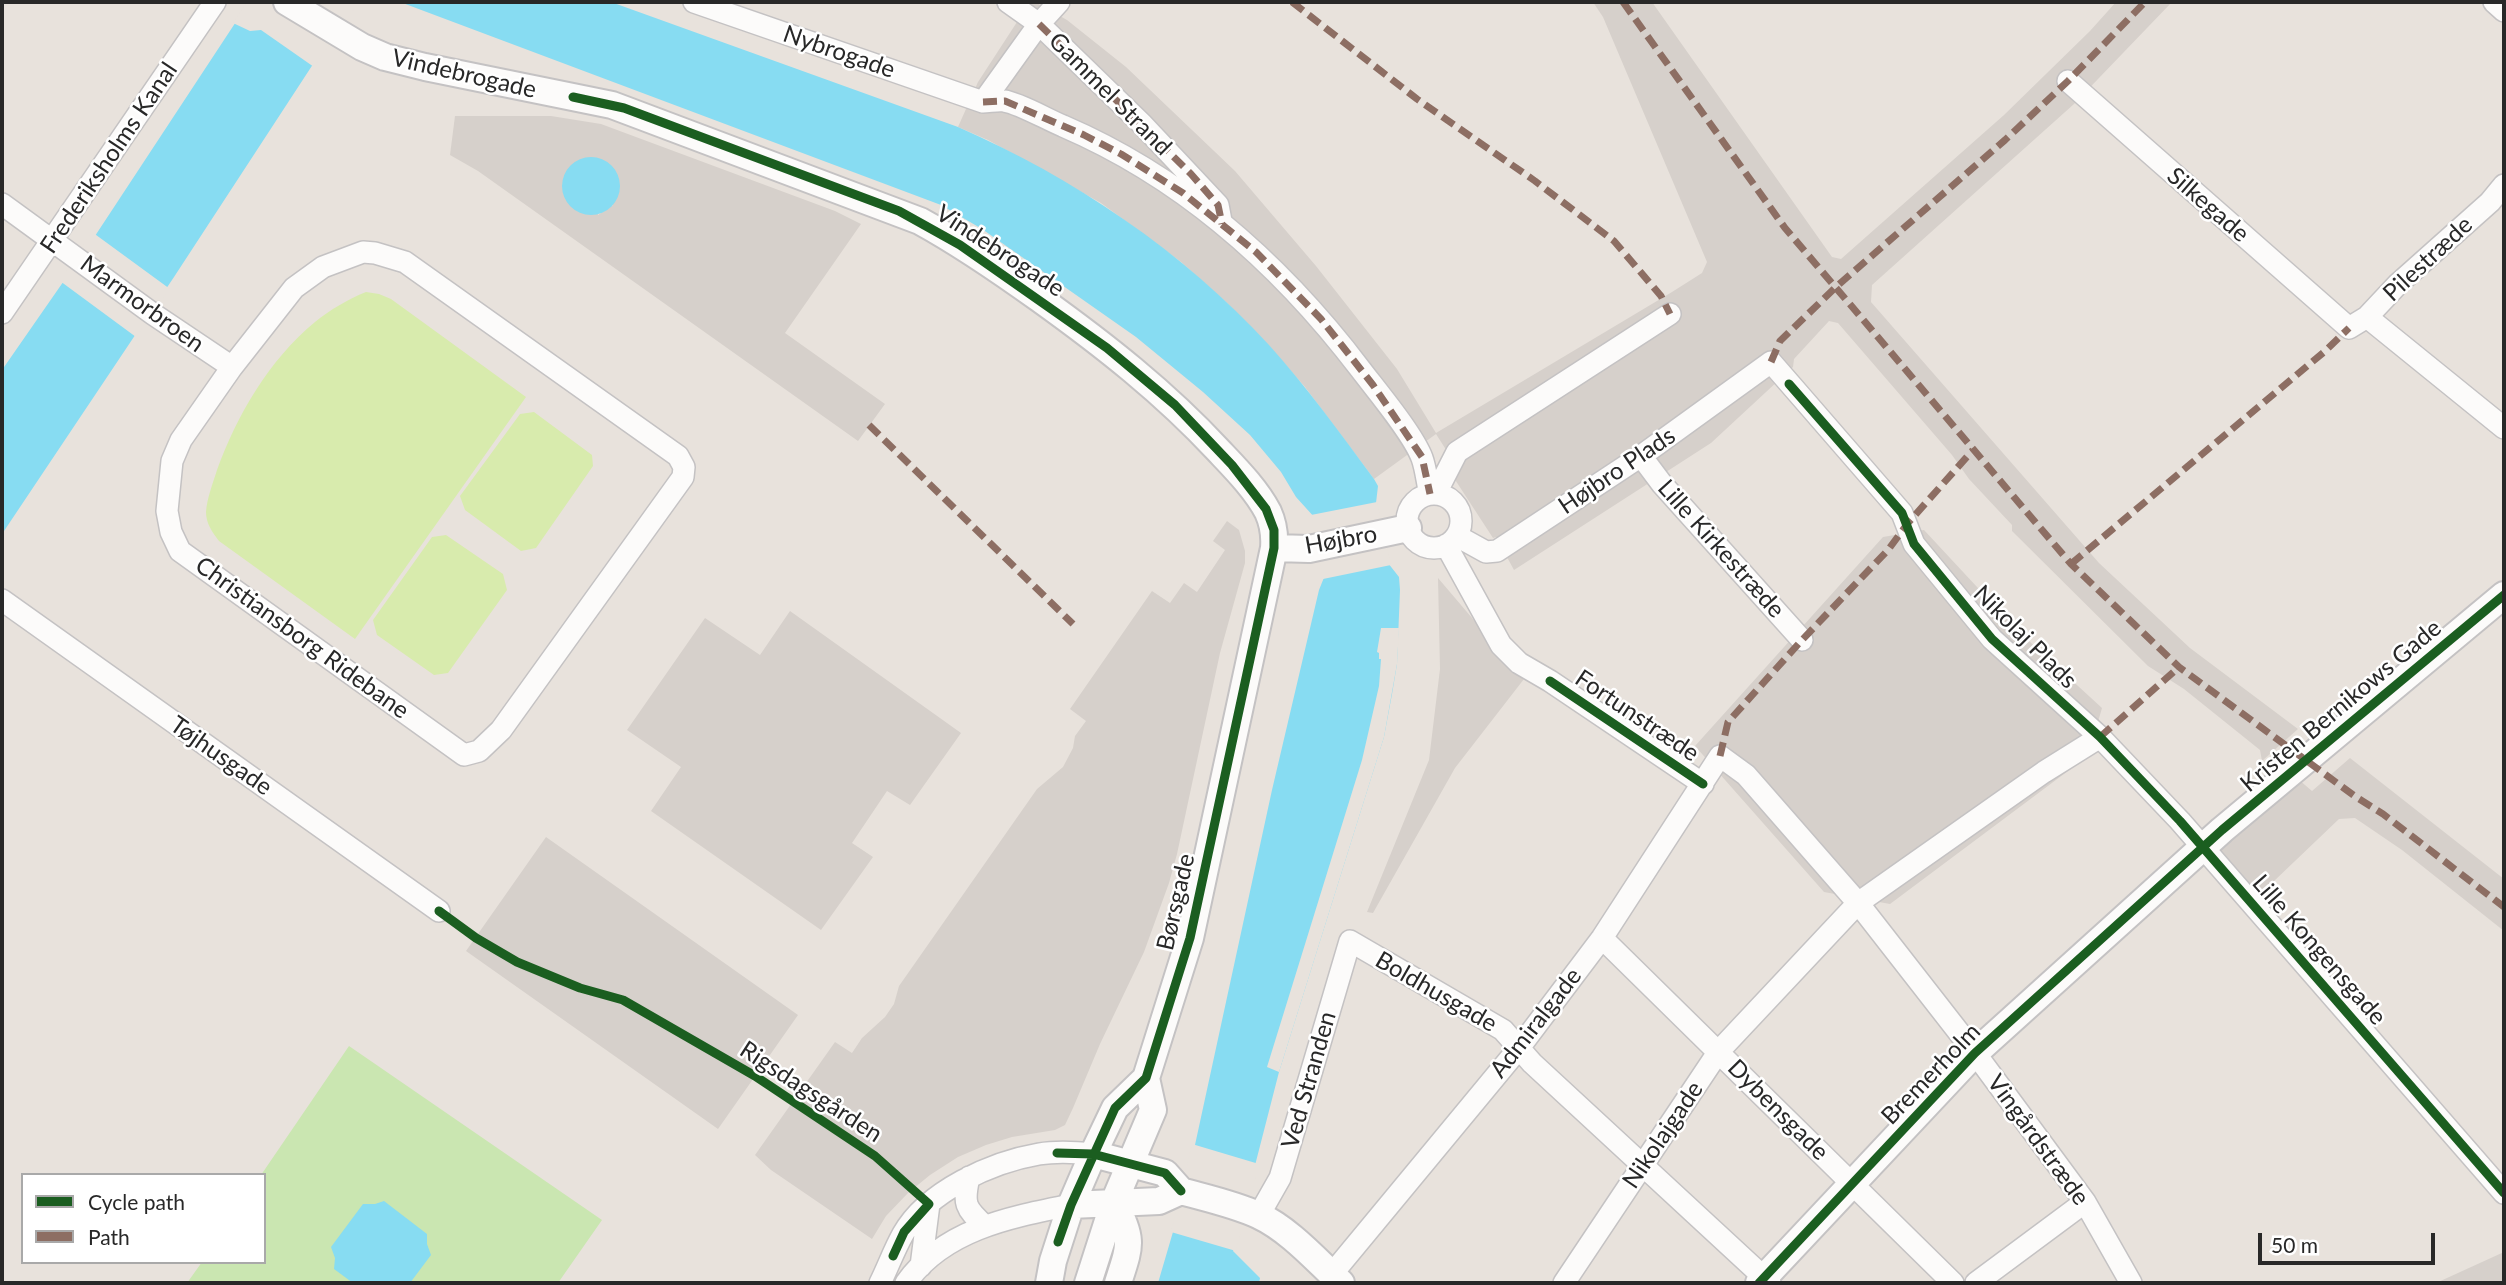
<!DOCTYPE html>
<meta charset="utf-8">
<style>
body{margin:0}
#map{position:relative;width:2506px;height:1285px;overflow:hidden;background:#e8e2dc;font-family:Lato,sans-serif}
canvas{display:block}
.frame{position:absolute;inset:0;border:4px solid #282828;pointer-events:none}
.legend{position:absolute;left:21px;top:1173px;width:245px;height:91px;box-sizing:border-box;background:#fff;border:2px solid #a9a9a9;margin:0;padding:9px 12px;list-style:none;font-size:21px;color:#282828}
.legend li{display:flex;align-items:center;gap:14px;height:35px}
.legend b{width:35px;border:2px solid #a9a9a9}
.scale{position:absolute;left:2258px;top:1233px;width:177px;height:32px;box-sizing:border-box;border:4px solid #282828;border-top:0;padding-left:9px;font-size:21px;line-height:24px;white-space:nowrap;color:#282828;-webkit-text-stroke:5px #fff;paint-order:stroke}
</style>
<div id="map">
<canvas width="2506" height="1285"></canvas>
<div class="frame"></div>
<ul class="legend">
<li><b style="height:9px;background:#1b5e20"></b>Cycle path</li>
<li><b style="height:9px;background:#8d6e63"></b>Path</li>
</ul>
<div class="scale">50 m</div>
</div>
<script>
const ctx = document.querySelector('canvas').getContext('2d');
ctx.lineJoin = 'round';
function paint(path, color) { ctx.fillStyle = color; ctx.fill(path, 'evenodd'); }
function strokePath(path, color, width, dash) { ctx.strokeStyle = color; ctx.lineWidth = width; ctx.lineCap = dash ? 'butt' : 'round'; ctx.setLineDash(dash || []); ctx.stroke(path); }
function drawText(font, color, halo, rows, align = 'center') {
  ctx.font = font + ' Lato,sans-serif'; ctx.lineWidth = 5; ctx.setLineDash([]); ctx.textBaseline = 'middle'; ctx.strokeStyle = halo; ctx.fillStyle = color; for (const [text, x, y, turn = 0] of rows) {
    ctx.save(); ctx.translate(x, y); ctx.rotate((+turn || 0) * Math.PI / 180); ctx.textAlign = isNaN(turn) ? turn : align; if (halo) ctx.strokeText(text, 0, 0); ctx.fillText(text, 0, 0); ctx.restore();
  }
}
const green = new Path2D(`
 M 349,1046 L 602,1220 L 558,1283 L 187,1283 L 202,1262 L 264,1262 L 264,1175 L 261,1175 Z`);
const pitch = new Path2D(`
 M 366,292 L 379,294 L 391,299 L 526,397 L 355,639 L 219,541 C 212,532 206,523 206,512 C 207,498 213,483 217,470 C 237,415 269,360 315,322 C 330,310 348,299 366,292 Z
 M 534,412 L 592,455 L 593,466 L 536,548 L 521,551 L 465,510 L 460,496 L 520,414 Z
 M 446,535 L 503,574 L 507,590 L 448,673 L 434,675 L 377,635 L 373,620 L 432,537 Z`);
const plaza = new Path2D(`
 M 1030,2 L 1035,2 L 1067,20 L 1126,67 L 1235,171 L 1316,266 L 1397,369 L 1436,433 L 1672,292 L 1702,273 L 1707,262 L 1603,17 L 1593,2 L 1652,2 L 1832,257 L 1841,259 L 2004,115 L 2090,31 L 2116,2 L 2172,2 L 2074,104 L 1872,285 L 1871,302 L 2099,563 L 2190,648 L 2298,729 L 2262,761 L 2260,750 L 2184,689 L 2148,666 L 2012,531 L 2012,525 L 1969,479 L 1952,455 L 1838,323 L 1829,321 L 1794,359 L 1793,367 L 1711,443 L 1514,570 L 1496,537 L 1493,538 L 1450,472 L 1457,467 L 1436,434 L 1374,479 L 1305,387 L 1268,345 L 1227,303 L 1181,262 L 1101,203 L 988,140 L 958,127 L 978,82 Z
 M 455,116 L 551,116 L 601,124 L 835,211 L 861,224 L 785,333 L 885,404 L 858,441 L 478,171 L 450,155 ZM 596,158 L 611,166 L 613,205 L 598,215 Z
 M 1227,521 L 1239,530 L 1245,551 L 1245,563 L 1220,653 L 1177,854 L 1169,883 L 1144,952 L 1100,1044 L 1073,1108 L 1065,1125 L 1055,1130 L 1012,1137 L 986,1145 L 958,1157 L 930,1175 L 908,1193 L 886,1216 L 872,1239 L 771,1170 L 755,1155 L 835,1042 L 852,1053 L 862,1038 L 885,1017 L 894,1004 L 899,986 L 1037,789 L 1063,767 L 1073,748 L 1075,736 L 1086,721 L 1070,709 L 1152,591 L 1170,603 L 1184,583 L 1197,592 L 1225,550 L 1213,541 Z
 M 1924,530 L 2017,630 L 2102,708 L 2088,756 L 1890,904 L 1824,892 L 1695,746 L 1883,537 Z
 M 1438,578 L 1524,679 L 1455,768 L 1373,913 L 1367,912 L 1429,760 L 1440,669 Z
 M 790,611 L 961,733 L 910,805 L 887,791 L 852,843 L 873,857 L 821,930 L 651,811 L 681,767 L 627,730 L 705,618 L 760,655 Z
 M 2350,758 L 2504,879 L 2504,931 L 2402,850 L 2355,818 L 2339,819 L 2251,903 L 2204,847 L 2291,773 L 2312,791 Z
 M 546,837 L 798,1015 L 718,1129 L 466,951 Z
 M 2504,1252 L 2504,1283 L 2436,1283 Z`);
const water = new Path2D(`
 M 249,2 L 336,29 L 174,277 L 2,534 L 2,370 L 93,239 Z
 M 400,2 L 611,2 L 958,127 C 1073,177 1184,252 1269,345 C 1307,387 1340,433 1374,479 L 1378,486 L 1376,503 L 1388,563 L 1399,577 L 1400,590 L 1397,664 L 1392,694 L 1384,737 L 1279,1072 L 1233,1251 L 1260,1278 L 1259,1283 L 1158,1283 L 1185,1191 L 1272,790 L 1319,590 L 1325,575 L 1315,518 L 1296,497 L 1281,472 L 1250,435 L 1203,392 L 1136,337 L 982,229 L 941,205 Z
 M562 186a29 29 0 1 1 58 0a29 29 0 1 1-58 0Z
 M 384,1201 L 427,1234 L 427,1244 L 431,1255 L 410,1283 L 353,1283 L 334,1269 L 335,1258 L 331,1247 L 363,1204 L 375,1204 Z`);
const pier = new Path2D(`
 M 247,2 L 359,2 L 314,67 L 261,30 L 250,31 L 233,23 Z
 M 92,232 L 170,289 L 136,337 L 60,281 Z
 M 1377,502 L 1391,565 L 1323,579 L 1311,515 Z
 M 1381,628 L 1399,628 L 1397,664 L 1384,737 L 1279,1072 L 1267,1067 L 1362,760 L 1379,686 L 1381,659 L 1379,659 L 1379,653 L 1377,652 Z
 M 1192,1144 L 1259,1164 L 1236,1251 L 1171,1232 Z`);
const minor = new Path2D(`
 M 694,2 L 983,102 C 989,102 998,100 1004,101 C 1019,103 1048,120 1063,126 C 1184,178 1282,266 1361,370 C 1377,391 1413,434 1422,458 C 1426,469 1427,482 1430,494
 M 1008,2 L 1039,24 L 1141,123 L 1218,205 L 1221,221
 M 2494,2 L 2504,11
 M 2068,81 L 2349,328 L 2367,317 L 2398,284 L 2490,202 L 2504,185
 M 983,102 L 1039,24 L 1059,2
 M 2,204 L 153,314 L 232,367
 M 363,252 L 375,253 L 405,262 L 678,456 L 684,467 L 683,477 L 501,730 L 479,751 L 464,755 L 180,551 L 171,532 L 167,511 L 172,461 L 181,440 L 232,367 L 294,288 L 323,267 Z
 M 2,313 L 215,2
 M 2367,317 L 2504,428
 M 1641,456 L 1662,484 L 1802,640
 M 1436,493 L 1457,452 L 1670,314
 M1407 521a27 27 0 1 1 54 0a27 27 0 1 1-54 0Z
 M 1457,536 L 1486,552 L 1497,551 L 1641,456 L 1771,362 L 1902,513 L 1914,544 L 1992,639 L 2100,737 L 2180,821 L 2504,1193
 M 1446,545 L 1501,645 L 1519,663 L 1550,681 L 1703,784
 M 2,600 L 439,911
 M 1602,938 L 1953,1283
 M 969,1177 C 963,1204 965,1208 985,1226
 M 1259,1215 L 1280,1178 L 1350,941 L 1503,1030 L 1532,1063 L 1770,1283
 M 921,1266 L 929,1204
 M 1332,1274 L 1519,1048 L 1602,938 L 1720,756 L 1746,775 L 1858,903 L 1975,1053 L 2085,1202 L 2131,1283
 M 880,1283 C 888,1267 894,1250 903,1234 C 927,1191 992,1162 1039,1154 C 1056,1151 1075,1152 1093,1154
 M 906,1283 C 944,1229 1011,1217 1071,1205
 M 1564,1283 L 1719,1051 L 1858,903 L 2044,772 L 2100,737
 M 1976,1283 L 2085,1202`);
const tertiary = new Path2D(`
 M 287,2 L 362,47 L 385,57 L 425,67 L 612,105 L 920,221 C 962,244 1001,271 1040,299 C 1104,345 1164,392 1218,450 C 1235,468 1256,489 1268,512 C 1273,523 1275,535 1274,548 L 1190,938 L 1146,1078 L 1115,1108 L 1093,1154 L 1071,1205 L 1053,1261 L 1049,1283
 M 1274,548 L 1309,549 L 1408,528
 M 1093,1154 L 1165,1173 L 1181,1191
 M 1181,1191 C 1206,1198 1234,1204 1258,1215 C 1290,1230 1316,1260 1341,1283
 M 1114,1202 C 1133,1241 1131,1243 1118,1283
 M 1071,1205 L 1159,1201 L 1181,1191
 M 1088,1283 L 1114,1202 L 1153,1110 L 1146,1078
 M 1759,1283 L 1975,1053 L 2222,830 L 2504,595`);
const quiet = new Path2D(`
 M 1292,2 L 1417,99 L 1535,181 L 1614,241 L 1661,296 L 1670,314
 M 1623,2 L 1785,228 L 2071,564 L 2179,667 L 2356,797 L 2383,814 L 2504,907
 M 1039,24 L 1191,174 L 1218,205 L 1222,224
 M 983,102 L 1005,101 L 1084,135 L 1121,154 L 1183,193 L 1256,252 L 1321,319 L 1373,385 L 1422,457 L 1430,494
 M 1771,362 L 1780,341 L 1837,286 L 2005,140 L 2068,81 L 2145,2
 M 869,425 L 1073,624
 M 2071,564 L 2324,352 L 2349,328
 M 2100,737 L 2179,667
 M 1720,756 L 1728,722 L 1802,640 L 1888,550 L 1908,523 L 1973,450`);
const cycleway = new Path2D(`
 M 573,97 L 624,108 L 899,211 L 960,245 L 1107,348 L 1175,405 L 1232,465 L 1266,509 L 1274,530 L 1274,548 L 1190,938 L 1146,1078 L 1115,1108 L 1071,1205 L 1058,1242
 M 1789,384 L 1902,513 L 1914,544 L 1992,639 L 2100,737 L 2180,821 L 2504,1193
 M 1550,681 L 1703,784
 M 439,911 L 476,938 L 517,962 L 580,988 L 623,1000 L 755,1076 L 875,1156 L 929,1204 L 904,1232 L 893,1256
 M 1057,1153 L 1093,1154 L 1165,1173 L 1181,1191
 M 1759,1283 L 1975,1053 L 2222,830 L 2504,595`);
const streetNames = [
 ["Nybrogade",839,52,19],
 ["Vindebrogade",464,74,13],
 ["Gammel Strand",1110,94,45],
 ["Frederiksholms Kanal",109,158,-56],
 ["Silkegade",2208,205,41],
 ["Vindebrogade",1000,251,33],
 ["Pilestræde",2428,259,-43],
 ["Marmorbroen",142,304,36],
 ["Højbro Plads",1617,471,-34],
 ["Højbro",1341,540,-10],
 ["Lille Kirkestræde",1721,549,48],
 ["Nikolaj Plads",2025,637,45],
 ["Christiansborg Ridebane",302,638,36],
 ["Kristen Bernikows Gade",2341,706,-40],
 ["Fortunstræde",1637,716,34],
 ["Tøjhusgade",221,756,35],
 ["Børsgade",1176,902,-77],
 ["Lille Kongensgade",2319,950,49],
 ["Boldhusgade",1436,992,30],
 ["Admiralgade",1536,1023,-52],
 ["Bremerholm",1931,1074,-46],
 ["Ved Stranden",1309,1080,-74],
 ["Rigsdagsgården",811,1092,33],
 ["Dybensgade",1778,1110,45],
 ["Nikolajgade",1663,1135,-56],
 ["Vingårdstræde",2038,1140,54]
];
paint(green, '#cae6b1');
paint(pitch, '#d8ebad');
paint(plaza, '#d6d0cb');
paint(water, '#87dcf2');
paint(pier, '#e8e2dc');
strokePath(minor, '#c4c2c3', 24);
strokePath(tertiary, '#c4c2c3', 30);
strokePath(minor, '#fcfbfa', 21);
strokePath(tertiary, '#fcfbfa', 26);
strokePath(quiet, '#8d6e63', 7, [14, 7]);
strokePath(cycleway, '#1b5e20', 9);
drawText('24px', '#282828', '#fff', streetNames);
</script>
